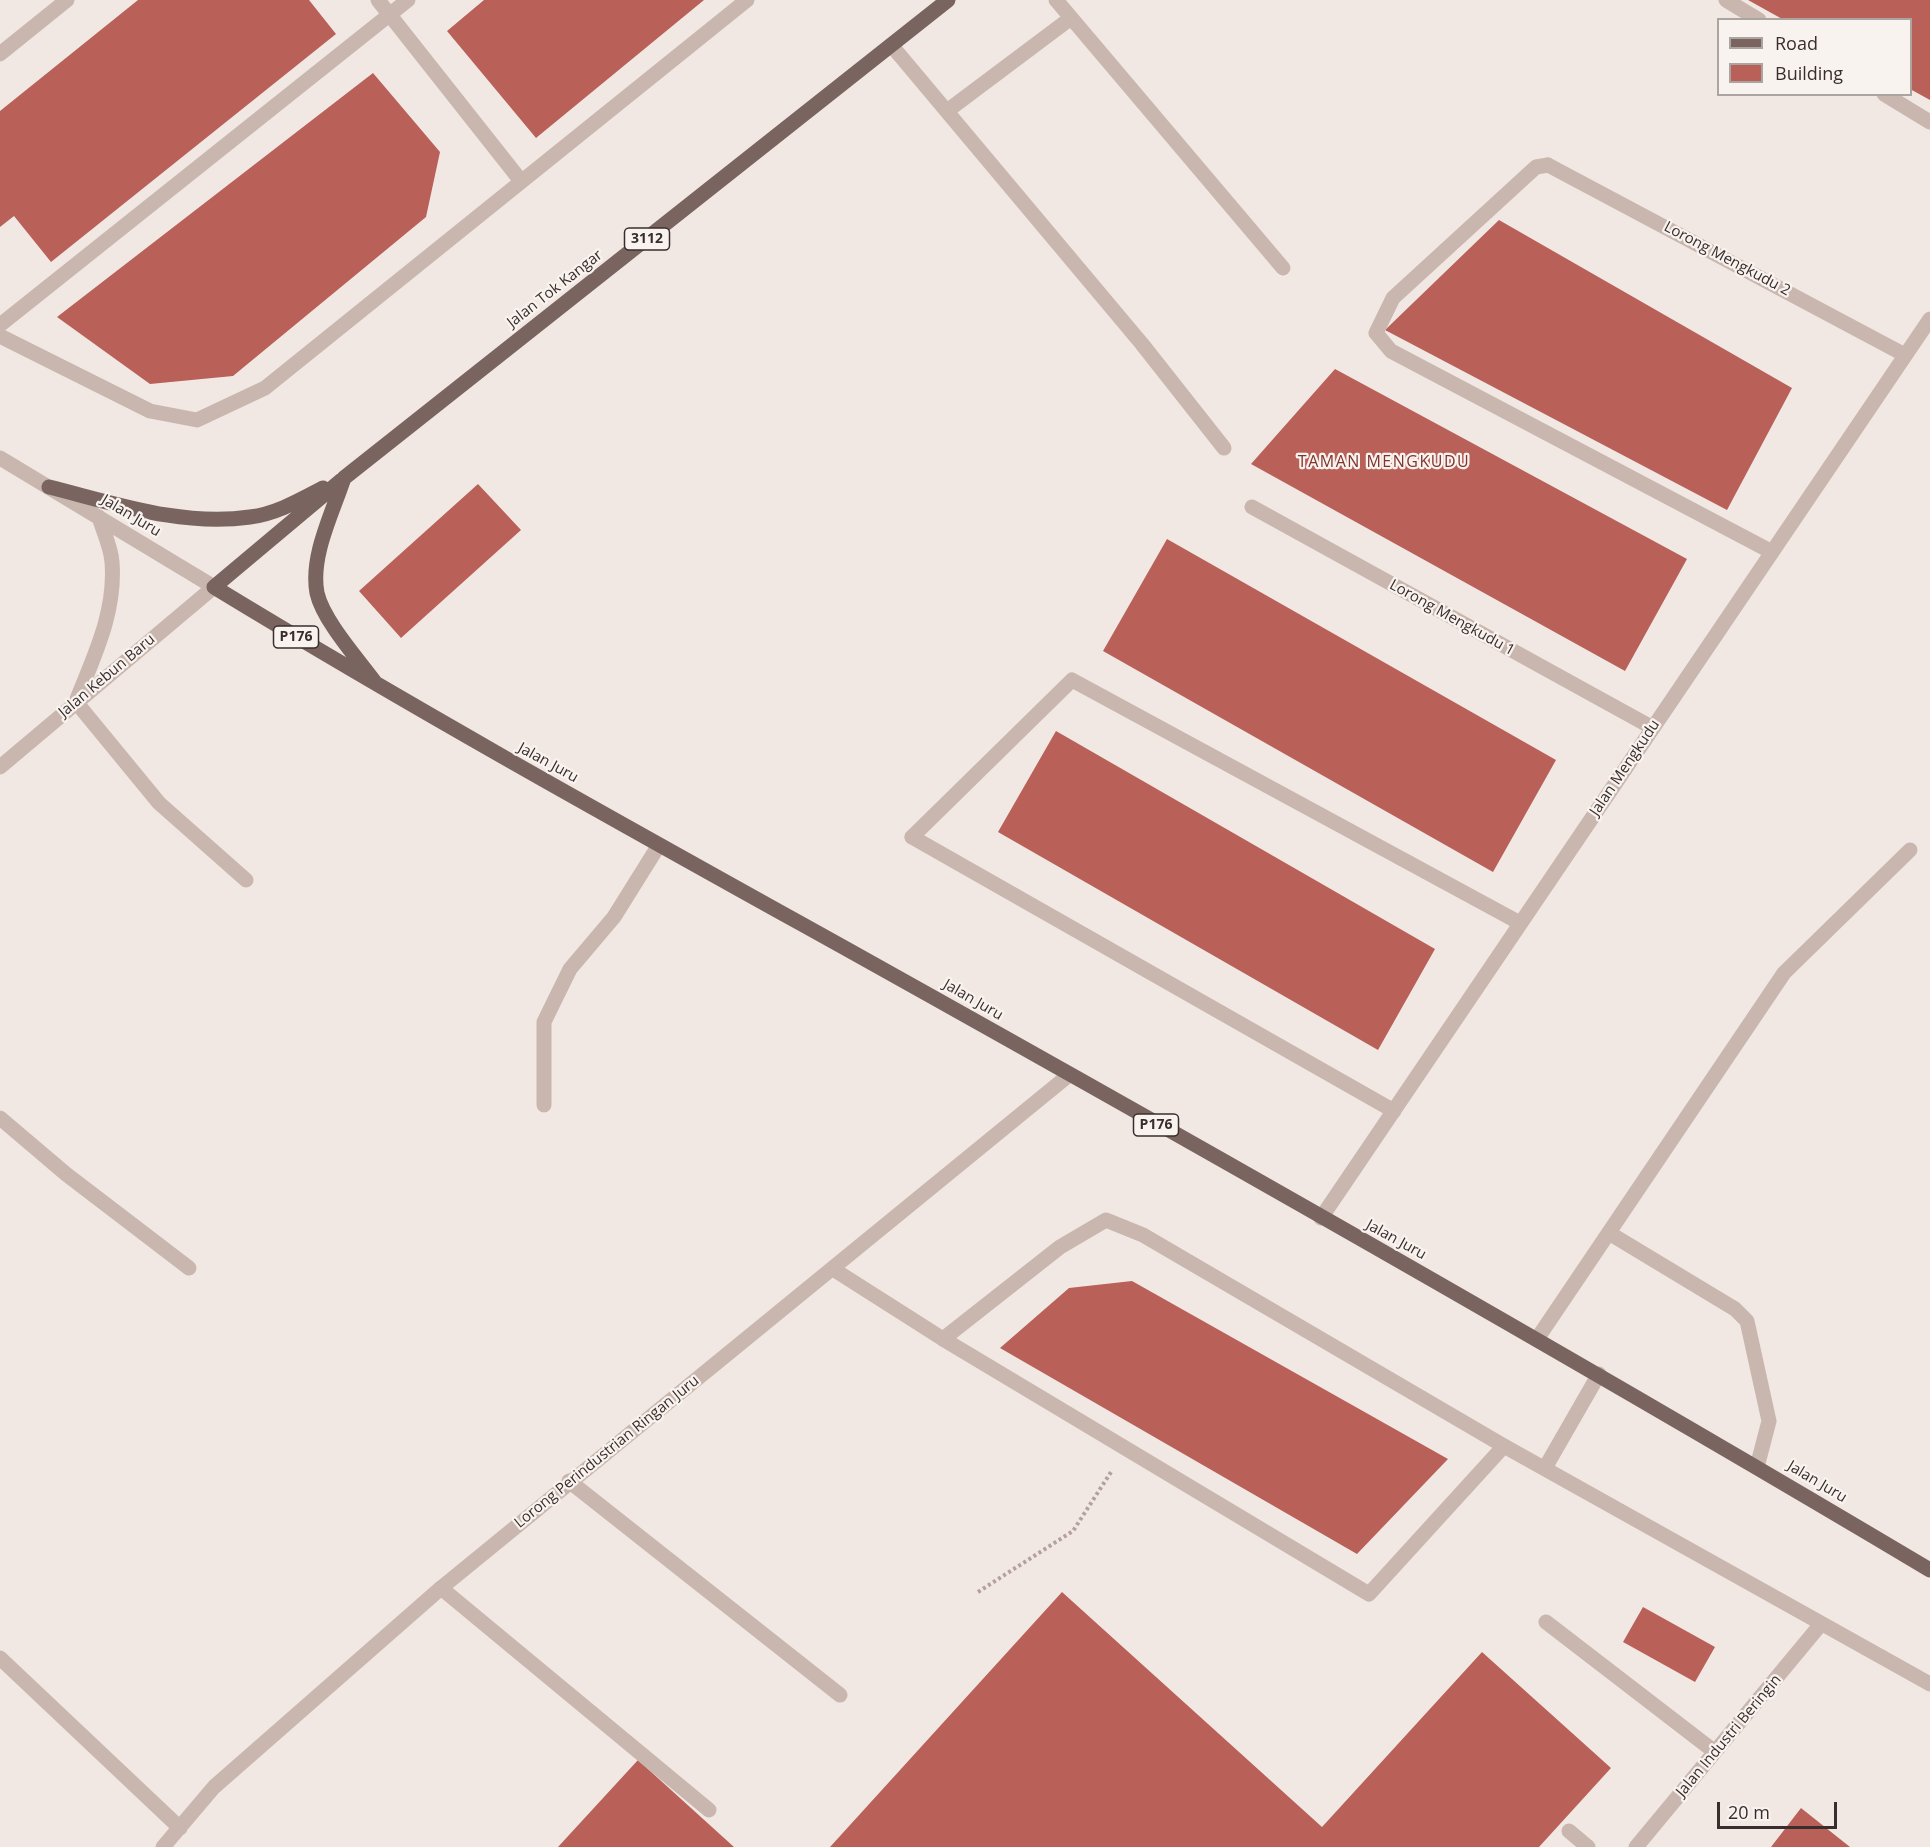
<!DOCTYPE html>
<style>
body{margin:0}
#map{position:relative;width:1930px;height:1847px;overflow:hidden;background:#f1e8e3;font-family:"Open Sans",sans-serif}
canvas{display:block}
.legend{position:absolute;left:1717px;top:18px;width:195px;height:78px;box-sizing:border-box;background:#f9f3ef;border:2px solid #aca4a1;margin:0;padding:8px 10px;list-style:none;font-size:18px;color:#392e2d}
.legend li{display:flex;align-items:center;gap:12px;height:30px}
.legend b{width:30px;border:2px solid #aca4a1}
.scale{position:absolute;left:1717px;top:1802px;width:120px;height:27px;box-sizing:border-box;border:3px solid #392e2d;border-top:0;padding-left:8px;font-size:18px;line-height:21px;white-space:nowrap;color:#392e2d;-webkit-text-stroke:4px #f9f3ef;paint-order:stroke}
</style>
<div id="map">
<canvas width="1930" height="1847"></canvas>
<ul class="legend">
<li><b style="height:8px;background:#796460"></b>Road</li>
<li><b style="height:16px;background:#b96059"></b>Building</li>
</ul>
<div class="scale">20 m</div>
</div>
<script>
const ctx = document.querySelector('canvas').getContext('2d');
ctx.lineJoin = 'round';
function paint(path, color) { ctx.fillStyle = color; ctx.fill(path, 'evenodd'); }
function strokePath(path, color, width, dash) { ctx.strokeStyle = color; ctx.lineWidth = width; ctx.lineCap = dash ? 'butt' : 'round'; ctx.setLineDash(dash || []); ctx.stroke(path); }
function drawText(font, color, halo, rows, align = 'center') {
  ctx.font = font + ' "Open Sans",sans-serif'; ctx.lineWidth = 4.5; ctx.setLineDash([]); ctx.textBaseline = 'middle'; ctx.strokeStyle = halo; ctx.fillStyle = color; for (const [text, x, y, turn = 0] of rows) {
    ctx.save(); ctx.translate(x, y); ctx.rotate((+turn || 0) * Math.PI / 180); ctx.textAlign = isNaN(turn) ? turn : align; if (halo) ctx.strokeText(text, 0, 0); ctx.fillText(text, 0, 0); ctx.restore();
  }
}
const building = new Path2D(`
 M 138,0 L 309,0 L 336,34 L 51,262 L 14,216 L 0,227 L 0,111 Z
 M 484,0 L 704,0 L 536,138 L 447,31 Z
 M 1748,0 L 1930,0 L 1930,100 L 1910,89 L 1910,20 L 1784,20 Z
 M 373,73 L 440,152 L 426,217 L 233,376 L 150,384 L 57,317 Z
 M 1499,220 L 1792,388 L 1727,510 L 1385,330 Z
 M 1335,369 L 1687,559 L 1625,671 L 1251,464 Z
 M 478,484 L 521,530 L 401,638 L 359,591 Z
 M 1167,539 L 1556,760 L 1493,872 L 1103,651 Z
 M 1056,731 L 1435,949 L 1378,1050 L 998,832 Z
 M 1132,1281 L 1448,1459 L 1357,1554 L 1000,1348 L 1069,1288 Z
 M 1062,1592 L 1322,1827 L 1482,1652 L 1611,1768 L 1539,1847 L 830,1847 Z
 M 1643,1607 L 1715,1647 L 1695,1682 L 1623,1642 Z
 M 638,1760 L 734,1847 L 558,1847 Z
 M 1801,1808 L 1850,1847 L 1771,1847 Z`);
const path = new Path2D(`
 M 978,1592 L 1073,1531 L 1111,1472`);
const service = new Path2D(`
 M 378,0 L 521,181
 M 1056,0 L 1283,268
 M 1726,0 L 1759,20
 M 1884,94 L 1930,122
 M 947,111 L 1071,18
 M 1548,165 L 1536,167 L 1393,298 L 1376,333 L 1391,351 L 1772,552
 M 0,325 L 408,0
 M 76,702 L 159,803 L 246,880
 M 912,837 L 1072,680 L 1520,923
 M 544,1105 L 544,1022 L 570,969 L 614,917 L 659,845
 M 1609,1233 L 1735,1309 L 1747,1321 L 1769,1421 L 1757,1467
 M 943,1339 L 1369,1594 L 1504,1446
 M 1537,1339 L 1784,973 L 1910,850
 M 569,1481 L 840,1695
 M 441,1588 L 709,1810
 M 1546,1622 L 1715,1752
 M 1569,1831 L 1588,1847`);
const minor = new Path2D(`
 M 892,46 L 1142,344 L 1224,448
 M 0,54 L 67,0
 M 1548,165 L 1905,355
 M 0,336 L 150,411 L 197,420 L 265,388 L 747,0
 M 1252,507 L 1653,728
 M 912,837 L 1394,1111
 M 0,1118 L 66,1174 L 189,1268
 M 1321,1218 L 1930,319
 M 833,1269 L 943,1339 L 1060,1247 L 1106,1220 L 1143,1235 L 1504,1446 L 1930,1684
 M 1545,1468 L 1599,1374
 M 0,1658 L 180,1828
 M 163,1847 L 214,1787 L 441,1588 L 1069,1075
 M 1636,1847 L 1821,1624`);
const tertiary = new Path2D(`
 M 0,458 L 214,587 L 0,767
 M 77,699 C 95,654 116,611 112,562 C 111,547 103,531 99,517`);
const primary = new Path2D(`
 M 948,0 L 344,478 L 214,587 C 424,715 638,833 852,952 C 1214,1154 1574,1358 1930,1570
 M 344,478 C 333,512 310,556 317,593 C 323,620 357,658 374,681
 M 49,487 C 114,503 182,527 250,517 C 276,514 300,500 323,488`);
const shields = [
 [647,239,45],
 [296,637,45],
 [1156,1125,45]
];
const shieldNames = [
 ["3112",647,239],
 ["P176",296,637],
 ["P176",1156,1125]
];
const streetNames = [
 ["Lorong Mengkudu 2",1727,259,28],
 ["Jalan Tok Kangar",555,289,-38],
 ["Jalan Juru",131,516,31],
 ["Lorong Mengkudu 1",1452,618,29],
 ["Jalan Kebun Baru",107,676,-40],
 ["Jalan Juru",548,763,29],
 ["Jalan Mengkudu",1625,768,-56],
 ["Jalan Juru",973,1000,30],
 ["Jalan Juru",1396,1240,29],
 ["Lorong Perindustrian Ringan Juru",607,1452,-39],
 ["Jalan Juru",1817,1482,31],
 ["Jalan Industri Beringin",1729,1736,-50]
];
const neighbourhoodNames = [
 ["TAMAN MENGKUDU",1384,462]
];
paint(building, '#b96059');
strokePath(path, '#b4a19a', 4, [3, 3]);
strokePath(service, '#c9b7af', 15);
strokePath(minor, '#c9b7af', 15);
strokePath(tertiary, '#c9b7af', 15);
strokePath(primary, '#796460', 15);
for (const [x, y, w] of shields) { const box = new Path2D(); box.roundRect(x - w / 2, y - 11, w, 22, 4.5); ctx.fillStyle = '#f9f3ef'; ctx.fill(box); strokePath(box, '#392e2d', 1.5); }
drawText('bold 14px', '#392e2d', null, shieldNames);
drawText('15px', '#392e2d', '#f9f3ef', streetNames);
ctx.letterSpacing = '1.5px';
drawText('16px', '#7f342e', '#f9f3ef', neighbourhoodNames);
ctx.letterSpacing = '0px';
</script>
